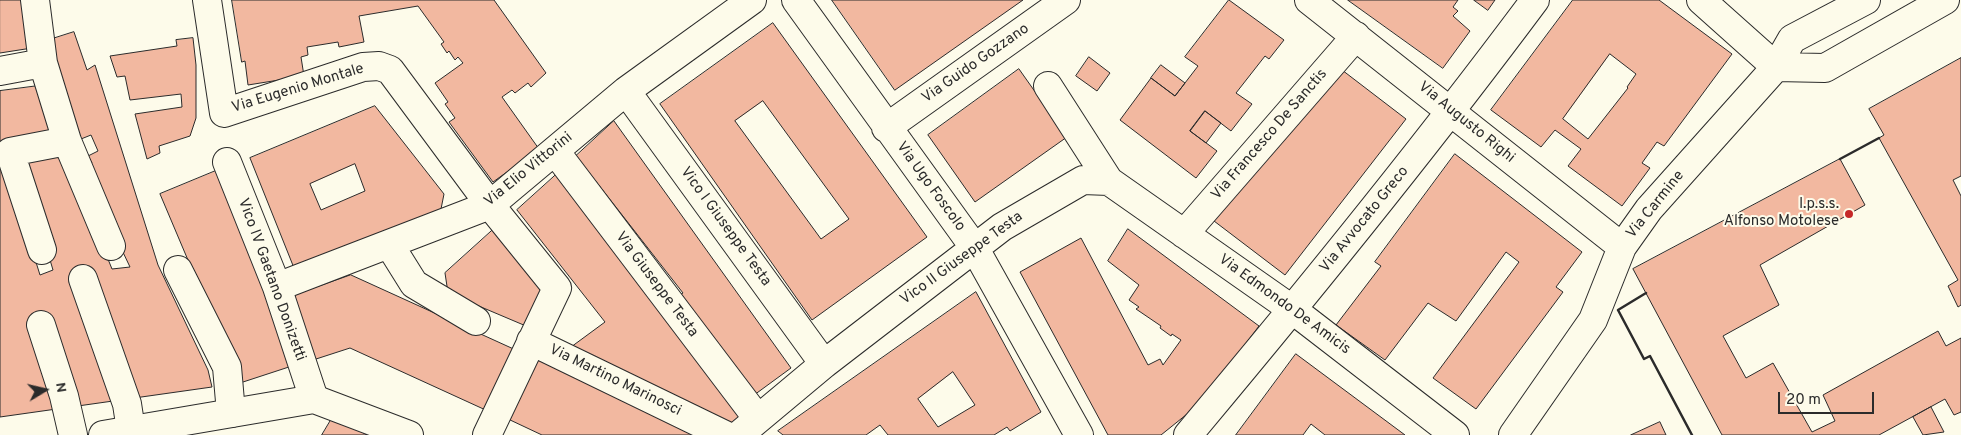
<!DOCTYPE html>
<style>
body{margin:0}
#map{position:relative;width:1961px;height:435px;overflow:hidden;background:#fdfbea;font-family:Overpass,sans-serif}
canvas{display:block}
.north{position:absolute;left:20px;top:365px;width:50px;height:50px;-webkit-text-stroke:4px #fdfbea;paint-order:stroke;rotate:81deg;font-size:14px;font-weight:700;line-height:20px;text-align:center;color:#2b2b2b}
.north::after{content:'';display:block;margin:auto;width:18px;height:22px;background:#2b2b2b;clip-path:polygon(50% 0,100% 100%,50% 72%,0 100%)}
.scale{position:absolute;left:1778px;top:392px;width:96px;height:22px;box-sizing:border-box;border:2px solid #2b2b2b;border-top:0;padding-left:6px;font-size:15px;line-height:18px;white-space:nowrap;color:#2b2b2b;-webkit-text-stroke:4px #fdfbea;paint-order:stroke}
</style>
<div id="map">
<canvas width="1961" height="435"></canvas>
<div class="north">N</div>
<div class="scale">20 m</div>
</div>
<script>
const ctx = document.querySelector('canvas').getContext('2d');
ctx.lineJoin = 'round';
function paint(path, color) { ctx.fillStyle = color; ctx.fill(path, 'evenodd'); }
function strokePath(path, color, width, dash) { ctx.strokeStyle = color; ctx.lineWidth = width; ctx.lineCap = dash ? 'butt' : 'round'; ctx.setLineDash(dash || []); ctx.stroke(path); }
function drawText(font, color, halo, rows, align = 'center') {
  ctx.font = font + ' Overpass,sans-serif'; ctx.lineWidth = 4; ctx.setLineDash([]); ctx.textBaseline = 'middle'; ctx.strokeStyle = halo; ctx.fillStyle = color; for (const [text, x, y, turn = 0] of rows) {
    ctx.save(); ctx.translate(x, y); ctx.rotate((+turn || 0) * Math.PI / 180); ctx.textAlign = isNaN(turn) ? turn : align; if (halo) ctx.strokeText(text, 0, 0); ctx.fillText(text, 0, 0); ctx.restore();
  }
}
const building = new Path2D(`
 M 0,0 L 26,0 L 32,48 L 0,53 Z
 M 232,0 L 494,0 L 546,73 L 531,87 L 528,83 L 515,93 L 512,90 L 502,97 L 539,149 L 493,182 L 449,122 L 455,118 L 445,104 L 448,102 L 435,83 L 463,63 L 458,57 L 455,60 L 449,51 L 447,53 L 441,44 L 444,42 L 418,6 L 359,16 L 364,42 L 339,47 L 338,42 L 307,47 L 308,55 L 301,57 L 304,76 L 248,85 L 245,61 L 242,62 Z
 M 832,0 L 1023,0 L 895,90 Z
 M 1229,0 L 1284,40 L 1269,59 L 1265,56 L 1236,93 L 1252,104 L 1231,131 L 1205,111 L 1190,131 L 1217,151 L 1196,178 L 1120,120 L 1151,78 L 1175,96 L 1198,66 L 1185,57 Z
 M 1348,0 L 1458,0 L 1453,7 L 1458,11 L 1453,16 L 1470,31 L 1443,68 Z
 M 1474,0 L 1495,0 L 1488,10 Z
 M 1573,0 L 1659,0 L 1732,54 L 1664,146 L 1657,142 L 1642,163 L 1650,168 L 1622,206 L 1568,166 L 1581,149 L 1555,130 L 1541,147 L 1491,110 ZM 1610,54 L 1636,74 L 1627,87 L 1628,88 L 1588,139 L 1563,119 Z
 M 773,23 L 927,237 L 812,320 L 660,104 ZM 763,101 L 849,219 L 821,239 L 735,121 Z
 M 74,32 L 87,70 L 95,65 L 158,265 L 208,370 L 212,387 L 0,417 L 0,164 L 5,163 L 40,275 L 53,270 L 20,159 L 63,148 L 112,269 L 130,267 L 83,168 L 92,163 L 88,156 L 98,151 L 91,135 L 76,141 L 49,40 Z
 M 193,38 L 196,65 L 196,118 L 190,136 L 159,146 L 160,153 L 147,159 L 135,114 L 182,107 L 181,94 L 130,100 L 125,76 L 117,77 L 110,56 L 177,46 L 176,40 Z
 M 1089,57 L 1110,73 L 1097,91 L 1076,76 Z
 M 1961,58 L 1961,176 L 1953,180 L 1961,196 L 1961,305 L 1958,307 L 1948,286 L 1958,280 L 1879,138 L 1884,135 L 1869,109 Z
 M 1161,65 L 1185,83 L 1175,96 L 1151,78 Z
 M 1019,69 L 1067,137 L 975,202 L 928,135 Z
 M 1342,70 L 1406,119 L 1285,275 L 1214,221 Z
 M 38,86 L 58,134 L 0,148 L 0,91 Z
 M 375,106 L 444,194 L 441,209 L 294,268 L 250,158 ZM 355,164 L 365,191 L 321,210 L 310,184 Z
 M 1205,111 L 1221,123 L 1206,143 L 1190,131 Z
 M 614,121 L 791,368 L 750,398 L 678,296 L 683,293 L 576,156 Z
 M 1455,154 L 1582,252 L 1556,287 L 1563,292 L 1476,409 L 1433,378 L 1519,262 L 1506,252 L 1456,321 L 1428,303 L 1385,360 L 1336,325 L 1381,266 L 1375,262 Z
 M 1840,159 L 1865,205 L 1760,265 L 1779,305 L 1723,336 L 1746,378 L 1773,363 L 1812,432 L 1835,421 L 1823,395 L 1938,331 L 1946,346 L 1961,338 L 1961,412 L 1954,415 L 1945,399 L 1879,435 L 1722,435 L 1633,269 Z
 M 218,170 L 298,364 L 240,383 L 160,194 Z
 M 558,173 L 747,417 L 730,430 L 571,347 L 605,322 L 517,210 Z
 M 495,228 L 545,288 L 526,326 L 448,293 L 445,273 Z
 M 1128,229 L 1259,326 L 1202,402 L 1161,435 L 1108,435 L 1020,272 L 1081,238 L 1148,365 L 1160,359 L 1163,365 L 1181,340 L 1172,334 L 1171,336 L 1160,328 L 1161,326 L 1136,309 L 1139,307 L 1129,300 L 1139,285 L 1108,261 Z
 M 351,275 L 518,351 L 490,412 L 350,348 L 313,360 L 286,298 Z
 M 976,292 L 1041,412 L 1010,431 L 1007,427 L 994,435 L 888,435 L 880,425 L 866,435 L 783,435 L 778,431 ZM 953,372 L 975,405 L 938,427 L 918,399 Z
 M 1296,354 L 1405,435 L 1325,435 L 1311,424 L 1303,435 L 1236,435 Z
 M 535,358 L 703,435 L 542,435 L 508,419 Z
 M 1931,407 L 1944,432 L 1923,435 L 1913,417 Z
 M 334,415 L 367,435 L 322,435 Z
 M 1660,422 L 1666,435 L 1631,435 Z`);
const street = new Path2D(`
 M 35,0 L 43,63 L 67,141 L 111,246
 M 207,0 L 224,113 L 363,67 L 379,66 L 390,70 L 490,205 L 557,288 L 487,435
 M 796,0 L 974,247 L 1079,435
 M 1309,0 L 1622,247
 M 1701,0 L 1776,67
 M 1776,67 L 1825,68 L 1945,0
 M 0,71 L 43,63
 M 1048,86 L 1109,181 L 1293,310 L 1455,435
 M 626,91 L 824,364
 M 886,128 L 1066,0
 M 555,151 L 758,419
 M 227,162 L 277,287 L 314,399
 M 1184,234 L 1356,36
 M 389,244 L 414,284 L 476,321
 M 42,250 L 10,152 L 67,141
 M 178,270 L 227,367 L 231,413
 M 83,279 L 127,404 L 131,430
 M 277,287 L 490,205 L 626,91 L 752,0
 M 41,325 L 64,396 L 73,435
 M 531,341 L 725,435
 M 739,435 L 824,364 L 1002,227 L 1083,180 L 1109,181
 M 1188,435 C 1307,293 1424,149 1535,0
 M 1513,435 L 1593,320 L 1622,247 L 1649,209 L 1776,67 L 1792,39 L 1866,0`);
const secondary = new Path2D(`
 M 103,435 L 314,399 L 409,435`);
const wall = new Path2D(`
 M 1840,159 L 1879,138
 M 1646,293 L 1618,310 L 1644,359 L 1650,356 L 1692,435`);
const markers = [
 [1849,214,5,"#c62828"]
];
const streetNames = [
 ["Via Guido Gozzano",976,64,-35],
 ["Via Eugenio Montale",298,89,-17],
 ["Via Augusto Righi",1466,123,39],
 ["Via Francesco De Sanctis",1270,135,-49],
 ["Via Elio Vittorini",529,170,-39],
 ["Via Ugo Foscolo",930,187,54],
 ["Via Carmine",1656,205,-51],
 ["Via Avvocato Greco",1365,220,-51],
 ["Vico I Giuseppe Testa",725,227,54],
 ["Vico II Giuseppe Testa",962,259,-36],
 ["Vico IV Gaetano Donizetti",271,280,70],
 ["Via Giuseppe Testa",656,285,53],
 ["Via Edmondo De Amicis",1284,305,36],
 ["Via Martino Marinosci",615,381,26]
];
const poiNames = [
 ["I.p.s.s.",1839,205],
 ["Alfonso Motolese",1839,222]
];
paint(building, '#f2b8a0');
strokePath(building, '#2b2b2b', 1);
strokePath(street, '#2b2b2b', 30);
strokePath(secondary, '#2b2b2b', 30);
strokePath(street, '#fdfbea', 28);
strokePath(secondary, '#fdfbea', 28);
strokePath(wall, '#2b2b2b', 2.5);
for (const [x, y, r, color] of markers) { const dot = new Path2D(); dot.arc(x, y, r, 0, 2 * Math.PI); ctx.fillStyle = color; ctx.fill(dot); strokePath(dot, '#fdfbea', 2); }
drawText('15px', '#2b2b2b', '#fdfbea', streetNames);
drawText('15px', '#2b2b2b', '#fdfbea', poiNames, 'right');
</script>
